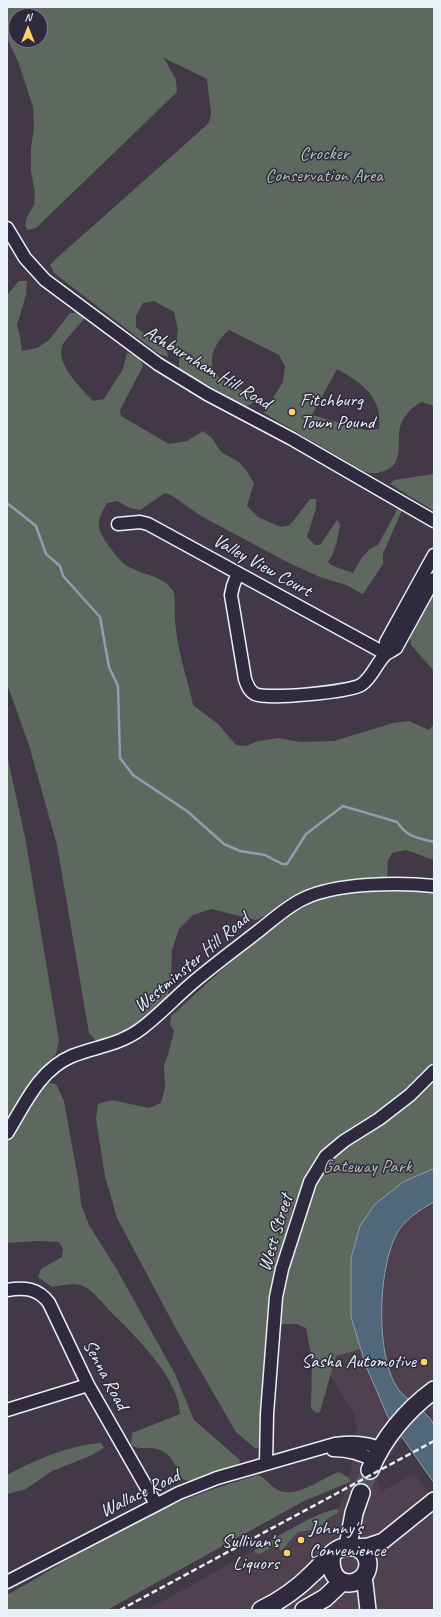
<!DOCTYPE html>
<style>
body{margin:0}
#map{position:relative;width:441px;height:1617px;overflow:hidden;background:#423847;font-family:Caveat,sans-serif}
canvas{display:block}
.frame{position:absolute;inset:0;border:8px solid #e8f1f8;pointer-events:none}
.north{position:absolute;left:8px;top:8px;width:40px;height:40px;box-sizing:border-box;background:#2f2a3d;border:1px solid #797a88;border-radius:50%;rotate:0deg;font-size:11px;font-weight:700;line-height:16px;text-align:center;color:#e8f1f8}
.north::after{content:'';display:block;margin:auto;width:14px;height:18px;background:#ffd166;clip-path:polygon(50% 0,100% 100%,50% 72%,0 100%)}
</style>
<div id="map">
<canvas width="441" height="1617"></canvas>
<div class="frame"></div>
<div class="north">N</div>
</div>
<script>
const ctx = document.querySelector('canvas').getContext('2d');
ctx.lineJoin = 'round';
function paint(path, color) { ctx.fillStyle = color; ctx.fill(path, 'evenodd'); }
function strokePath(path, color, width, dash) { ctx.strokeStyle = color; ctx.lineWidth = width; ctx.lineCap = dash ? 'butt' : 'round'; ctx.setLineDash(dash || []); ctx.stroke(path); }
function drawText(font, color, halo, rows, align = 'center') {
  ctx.font = font + ' Caveat,sans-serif'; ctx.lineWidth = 3; ctx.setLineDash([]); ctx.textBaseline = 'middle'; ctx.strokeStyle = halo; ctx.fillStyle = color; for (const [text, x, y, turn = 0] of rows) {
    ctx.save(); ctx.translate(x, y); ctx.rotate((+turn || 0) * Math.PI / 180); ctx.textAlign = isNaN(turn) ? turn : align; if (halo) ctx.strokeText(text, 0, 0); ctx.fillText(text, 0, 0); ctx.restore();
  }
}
const built = new Path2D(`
 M 434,1202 L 434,1422 L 430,1416 L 428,1410 L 398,1443 L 385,1462 L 377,1480 L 382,1491 L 414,1474 L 434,1499 L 434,1610 L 149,1610 L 150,1608 L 295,1528 L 330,1510 L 338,1509 L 350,1482 L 349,1478 L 355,1447 L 357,1428 L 354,1413 L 330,1375 L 336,1355 L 361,1349 L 382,1340 L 382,1300 L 388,1254 L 396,1234 L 417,1211 Z`);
const green = new Path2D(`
 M 7,7 L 434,7 L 434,406 L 422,402 C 413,406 405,414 401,424 C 395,440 406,464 384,471 C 377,473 373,474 365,472 L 264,413 L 283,382 L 285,366 L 279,355 L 229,330 C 217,340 204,361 218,376 C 223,382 246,392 254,397 L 253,403 L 246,407 L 179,369 L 179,359 L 175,350 L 178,330 L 174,312 L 154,301 L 143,303 L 136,316 L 136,327 L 167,351 L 168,357 L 159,354 L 54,273 L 50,265 L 58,257 L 209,123 L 211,113 L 207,79 L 164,58 L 176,80 L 177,92 L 36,228 L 28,230 L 25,226 L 27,217 L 34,205 L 35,193 L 31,171 L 31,148 L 34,129 L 33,107 L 19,64 L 7,38 ZM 16,16 L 40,16 L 40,40 L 16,40 ZM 337,369 C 362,383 383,397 379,429 L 365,430 L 312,415 Z
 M 19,281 L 27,281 L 26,295 L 17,325 L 20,336 L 22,351 L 37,348 L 49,340 L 70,313 L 81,313 L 84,319 C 80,324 64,341 62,346 C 56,365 82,389 93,401 L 104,399 L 123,369 L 127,353 C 134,354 141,358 143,366 L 120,410 L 121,416 L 169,444 L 187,441 L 203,431 L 212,438 L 221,452 L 239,462 L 246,470 L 254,483 L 247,506 L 258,517 L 281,527 L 290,525 L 310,499 L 316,499 L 316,508 L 307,537 L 315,545 L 320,545 L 337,520 L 340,524 C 338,537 336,551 328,562 L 333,566 L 353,573 L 362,557 L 370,549 L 378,545 L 398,508 L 402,510 L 383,554 L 383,564 L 363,594 L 346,585 L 320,577 L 289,563 L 201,516 L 171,495 L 165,493 L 140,510 L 130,508 L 117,501 L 107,503 C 98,519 95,525 106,542 C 111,549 117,557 123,563 C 137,575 164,574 173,591 C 176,598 174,611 175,619 C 176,648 187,676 193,705 L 218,724 L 236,745 L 246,746 L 258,741 L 278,738 L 300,742 L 334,741 L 393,723 L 409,721 L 429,730 L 434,724 L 434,860 L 406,850 L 392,853 L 388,860 L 387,876 L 384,879 L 323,889 L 256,920 L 211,909 L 193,915 L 179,929 L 172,950 L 171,975 L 168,995 L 164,1003 L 140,1023 L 120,1034 L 96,1041 L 89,1033 L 57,845 L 29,745 L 7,684 L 7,295 Z
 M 434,474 L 434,511 L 390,484 L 394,480 Z
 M 434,592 L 434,671 L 411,645 L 410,638 Z
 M 7,755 L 25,837 L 59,1041 L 56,1054 L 50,1060 L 35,1081 L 7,1124 Z
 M 356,890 L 422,890 L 434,892 L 434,1061 L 415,1081 L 309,1175 L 293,1207 L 268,1313 L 263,1372 L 262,1439 L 259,1447 L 256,1449 L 236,1432 L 175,1327 L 117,1218 L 105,1176 L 96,1119 L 98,1104 L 112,1100 L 149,1108 L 161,1103 L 165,1087 L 164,1065 L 168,1055 L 174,1031 L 170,1024 L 171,1016 L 270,926 L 296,906 L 316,898 Z
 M 434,1071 L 434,1169 L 403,1182 L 360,1226 L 351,1258 L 351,1317 L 361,1349 L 336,1356 L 320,1412 L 316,1413 L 311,1408 L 312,1359 L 306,1328 L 297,1324 L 280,1324 L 282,1269 L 326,1156 Z
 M 49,1083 L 56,1084 L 64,1101 L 79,1184 L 81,1204 L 89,1225 L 116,1268 L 175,1374 L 194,1420 L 240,1460 L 239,1464 L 189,1481 L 182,1479 C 174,1463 170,1449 150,1448 C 142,1448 137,1449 131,1445 L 132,1433 L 180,1414 C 179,1377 133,1334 108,1309 C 101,1301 91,1288 80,1285 C 71,1283 61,1286 52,1287 L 38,1277 L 41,1269 L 62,1257 L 63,1249 L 59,1242 L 38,1241 L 7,1243 L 7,1141 L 22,1113 L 44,1085 Z
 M 101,1443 L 104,1448 L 90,1456 L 52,1471 L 26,1489 L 7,1494 L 7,1475 C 36,1459 67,1446 101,1443 Z
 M 339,1472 L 349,1478 L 350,1482 L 304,1501 L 107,1610 L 7,1610 L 7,1595 C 59,1566 109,1533 164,1508 C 195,1495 226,1484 258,1475 C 266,1478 271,1487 278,1490 C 298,1499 321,1478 339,1472 Z
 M 338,1509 L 338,1513 L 328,1518 L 318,1529 L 298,1532 L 281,1551 L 278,1547 L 273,1547 L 259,1554 L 255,1552 L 255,1550 C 274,1539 317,1511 338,1509 Z`);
const water = new Path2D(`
 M 434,1169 L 434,1202 C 419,1210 404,1220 396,1235 C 378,1270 375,1356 398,1389 C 407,1401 428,1411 434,1425 C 435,1429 434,1436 434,1441 C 434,1455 434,1469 434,1483 L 388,1417 L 366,1366 L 351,1317 L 351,1258 L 360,1226 L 374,1205 L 403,1182 Z`);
const stream = new Path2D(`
 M 7,503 L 36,526 L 46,554 L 60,566 L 63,576 L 100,617 L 109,667 L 118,686 L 120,758 L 133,775 L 187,811 L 224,844 L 240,851 L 265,855 L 282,864 L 287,864 L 306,834 L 343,806 L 397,822 C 407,837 417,838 434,842`);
const highwayTunnel = new Path2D(`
 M 361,1493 L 370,1470`);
const minor = new Path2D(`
 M 7,228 L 25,258 L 45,280 L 158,364 L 207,394 L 292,439 L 434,521
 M 118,524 L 140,522 L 148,524 L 386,654
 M 238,573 L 233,586 L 231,595 L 245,679 C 247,685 249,691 255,694 C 268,700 348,692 361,685 C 373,677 376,663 386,654 C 389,652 393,650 396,648 L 434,579
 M 386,654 L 386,642 L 434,555
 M 7,1133 C 25,1104 39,1070 72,1056 C 97,1046 120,1045 142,1028 C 159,1015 174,999 189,986 C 212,966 237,948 261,929 C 275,918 289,905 305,898 C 337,883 399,882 434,886
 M 7,1290 C 24,1287 38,1288 49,1303 L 88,1385 L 156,1504
 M 7,1410 L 88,1385
 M 333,1450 C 349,1450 360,1454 374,1460
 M 266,1464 L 267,1414 L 276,1297 L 282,1269 L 310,1182 L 326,1156 L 344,1141 L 379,1119 L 410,1095 L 434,1071
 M 7,1582 L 179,1493 L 217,1478 L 335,1444 C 351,1442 364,1442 380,1448`);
const major = new Path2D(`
 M 357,1547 L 368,1546 L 383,1541 L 434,1500
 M 364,1575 L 368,1610`);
const highway = new Path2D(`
 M 370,1470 C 383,1438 407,1410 434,1390
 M 348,1546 L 354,1513 L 361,1493
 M 261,1610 C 280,1601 298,1588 313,1573 C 321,1566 328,1555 337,1550 C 350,1542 368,1548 368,1565 C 366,1590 325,1591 332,1554
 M 304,1610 L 325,1598 L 342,1582`);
const rail = new Path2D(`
 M 120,1610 L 434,1441`);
const markers = [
 [292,412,4,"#ffd166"],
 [424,1362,4,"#ffd166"],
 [301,1540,4,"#ffd166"],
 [287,1553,4,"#ffd166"]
];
const parkNames = [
 ["Crocker",324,154],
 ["Conservation Area",324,176],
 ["Gateway Park",367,1167]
];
const streetNames = [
 ["Ashburnham Hill Road",207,368,31],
 ["Valley View Court",262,566,29],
 ["Westminster Hill Road",192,963,-40],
 ["West Street",276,1233,-73],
 ["Senna Road",105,1375,62],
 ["Wallace Road",140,1494,-26]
];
const poiNames = [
 ["Fitchburg",300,401],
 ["Town Pound",300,423],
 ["Sasha Automotive",416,1362,"right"],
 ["Johnny's",309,1529],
 ["Convenience",309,1551],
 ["Sullivan's",279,1542,"right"],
 ["Liquors",279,1564,"right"]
];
paint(built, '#4f424e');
paint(green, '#5d695e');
paint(water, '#51677c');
strokePath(water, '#8d9eae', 1);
strokePath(stream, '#8d9eae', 2.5);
strokePath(highwayTunnel, '#5b5462', 17, [17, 8]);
strokePath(minor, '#e8f1f8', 15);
strokePath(major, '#e8f1f8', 18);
strokePath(highway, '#e8f1f8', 20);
strokePath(minor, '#2f2a3d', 12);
strokePath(major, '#2f2a3d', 15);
strokePath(highway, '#2f2a3d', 17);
strokePath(rail, '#e8f1f8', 2.5, [6, 3]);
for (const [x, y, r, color] of markers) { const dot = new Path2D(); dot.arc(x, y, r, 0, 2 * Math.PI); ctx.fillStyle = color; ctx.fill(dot); strokePath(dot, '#2f2a3d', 1.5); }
drawText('19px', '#b0bbba', '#2f2a3d', parkNames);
drawText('19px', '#e8f1f8', '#2f2a3d', streetNames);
drawText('19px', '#e8f1f8', '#2f2a3d', poiNames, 'left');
</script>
